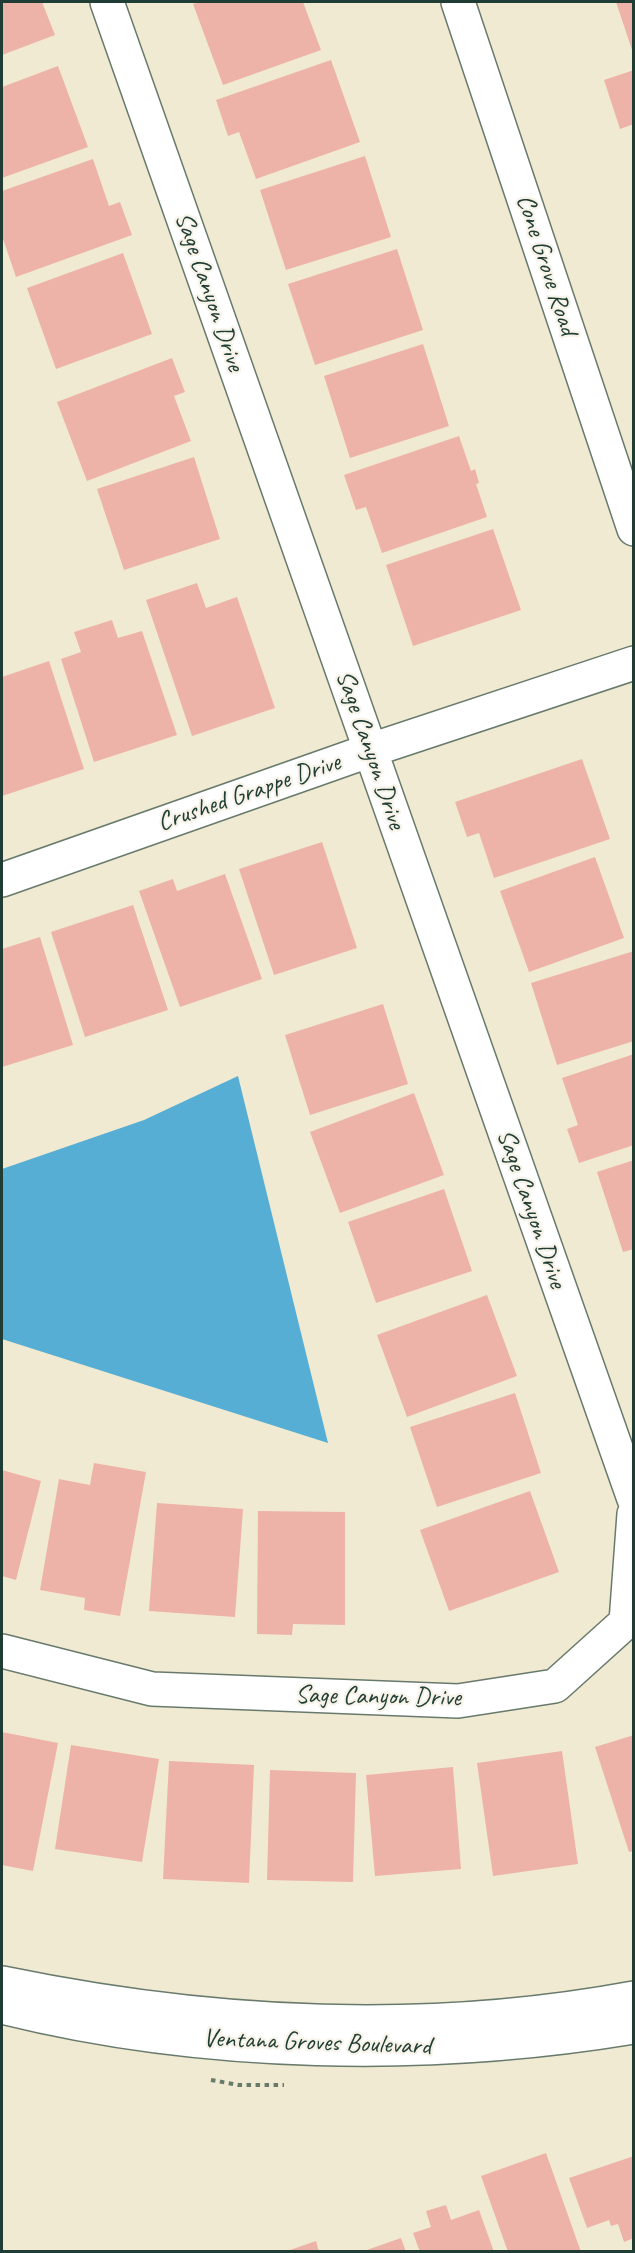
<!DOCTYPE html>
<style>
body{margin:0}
#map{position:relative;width:635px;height:2253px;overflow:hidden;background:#f0ead2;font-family:Caveat,sans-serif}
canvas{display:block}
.frame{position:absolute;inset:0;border:3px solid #1f3d34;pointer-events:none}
</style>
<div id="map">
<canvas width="635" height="2253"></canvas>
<div class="frame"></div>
</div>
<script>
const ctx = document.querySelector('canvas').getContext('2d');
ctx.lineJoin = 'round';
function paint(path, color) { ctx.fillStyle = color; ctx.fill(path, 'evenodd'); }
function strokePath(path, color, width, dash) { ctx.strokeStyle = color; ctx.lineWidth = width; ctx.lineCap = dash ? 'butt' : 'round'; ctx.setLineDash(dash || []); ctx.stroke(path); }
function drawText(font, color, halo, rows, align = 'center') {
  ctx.font = font + ' Caveat,sans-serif'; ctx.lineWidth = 4.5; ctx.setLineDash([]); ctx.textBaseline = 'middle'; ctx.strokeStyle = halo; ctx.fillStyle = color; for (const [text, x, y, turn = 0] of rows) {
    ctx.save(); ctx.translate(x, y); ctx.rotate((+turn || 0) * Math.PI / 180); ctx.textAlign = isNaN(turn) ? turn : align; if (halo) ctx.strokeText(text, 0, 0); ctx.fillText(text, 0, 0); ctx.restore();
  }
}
const water = new Path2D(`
 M 238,1076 L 328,1443 L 2,1339 L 2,1169 L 144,1120 Z`);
const building = new Path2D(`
 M 2,2 L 42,2 L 55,35 L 2,55 Z
 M 200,2 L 303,2 L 321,50 L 223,85 L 193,4 Z
 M 616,2 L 634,2 L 634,49 L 632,50 Z
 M 331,60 L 360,142 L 256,179 L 239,132 L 228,136 L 216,100 Z
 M 58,66 L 88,147 L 2,178 L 2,87 Z
 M 634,70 L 634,124 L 620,129 L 604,80 Z
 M 365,156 L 391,237 L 286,270 L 260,190 Z
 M 93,159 L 109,206 L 120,202 L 132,235 L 16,277 L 2,236 L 2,191 Z
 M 397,249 L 423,330 L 315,365 L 288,284 Z
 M 123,253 L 152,334 L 56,369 L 27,288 Z
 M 423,344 L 449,426 L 350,458 L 324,376 Z
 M 172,358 L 185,392 L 174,396 L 191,441 L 87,481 L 57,402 Z
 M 459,436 L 471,471 L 475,469 L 479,483 L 476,484 L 487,517 L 382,553 L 366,507 L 356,510 L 344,475 Z
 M 194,457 L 220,539 L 124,570 L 97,489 Z
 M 493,529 L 521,610 L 413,646 L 386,565 Z
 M 197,583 L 206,608 L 237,597 L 275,708 L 192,736 L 146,600 Z
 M 112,620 L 118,638 L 142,631 L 177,735 L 94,762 L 61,659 L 81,652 L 74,632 Z
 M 49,661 L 84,769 L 2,796 L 2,677 Z
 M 582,759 L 610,839 L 494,878 L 479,833 L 467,837 L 455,802 Z
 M 322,842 L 357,948 L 274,975 L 239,869 Z
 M 595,857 L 624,938 L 529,972 L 500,891 Z
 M 225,874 L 262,979 L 180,1007 L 139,891 L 173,879 L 177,891 Z
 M 133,905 L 168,1010 L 85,1037 L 51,932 Z
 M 40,937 L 73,1045 L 2,1067 L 2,949 Z
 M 634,951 L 634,1041 L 557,1065 L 531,983 Z
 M 383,1004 L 408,1084 L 310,1115 L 285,1035 Z
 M 634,1054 L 634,1145 L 579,1163 L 567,1129 L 578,1125 L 562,1078 Z
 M 414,1093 L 444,1175 L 340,1213 L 310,1132 Z
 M 634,1160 L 634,1249 L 623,1252 L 597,1172 Z
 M 444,1189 L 472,1271 L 376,1303 L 348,1222 Z
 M 487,1295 L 517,1376 L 407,1417 L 377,1335 Z
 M 515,1393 L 541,1473 L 437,1507 L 410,1427 Z
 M 94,1463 L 146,1472 L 120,1616 L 84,1610 L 85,1598 L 40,1590 L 59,1479 L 90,1485 Z
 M 2,1470 L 41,1481 L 16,1580 L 2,1576 Z
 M 530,1491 L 559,1572 L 449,1611 L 420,1530 Z
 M 157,1503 L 243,1509 L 235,1617 L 149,1611 Z
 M 258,1511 L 345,1512 L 345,1625 L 293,1624 L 292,1635 L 257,1634 Z
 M 2,1732 L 58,1743 L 33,1871 L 2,1865 Z
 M 634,1735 L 634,1851 L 629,1852 L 595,1747 Z
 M 71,1745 L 159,1759 L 142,1862 L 55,1849 Z
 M 562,1751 L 578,1864 L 493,1876 L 477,1763 Z
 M 169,1761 L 254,1765 L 249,1883 L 163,1879 Z
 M 453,1767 L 461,1869 L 375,1876 L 366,1775 Z
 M 270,1770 L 356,1773 L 353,1882 L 267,1880 Z
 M 546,2153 L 581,2252 L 508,2252 L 481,2176 Z
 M 634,2156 L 634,2238 L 624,2242 L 618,2224 L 611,2226 L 609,2220 L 587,2228 L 569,2178 Z
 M 446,2205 L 451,2220 L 479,2210 L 494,2252 L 420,2252 L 413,2233 L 431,2227 L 426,2211 Z
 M 401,2238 L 406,2252 L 364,2252 L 364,2251 Z
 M 316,2241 L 319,2252 L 287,2252 L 287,2251 Z`);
const path = new Path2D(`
 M 211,2080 L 239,2085 L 284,2085`);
const minor = new Path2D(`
 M 107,2 L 634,1499
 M 458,2 L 634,529
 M 2,880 L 371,750 L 634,663
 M 2,1651 L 152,1689 L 458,1701 L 555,1686 L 626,1622 L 634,1514`);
const tertiary = new Path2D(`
 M 2,1983 C 210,2026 423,2037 634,1998
 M 2,2007 C 203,2057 429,2061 634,2027`);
const streetNames = [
 ["Cone Grove Road",546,265,72],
 ["Sage Canyon Drive",209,292,71],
 ["Sage Canyon Drive",370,750,71],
 ["Crushed Grappe Drive",249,793,-19],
 ["Sage Canyon Drive",531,1209,71],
 ["Sage Canyon Drive",378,1697,1],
 ["Ventana Groves Boulevard",317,2043,2]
];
paint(water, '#57aed4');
paint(building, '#eeb3a8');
strokePath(minor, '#687a6b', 36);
strokePath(tertiary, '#687a6b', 36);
strokePath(path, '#687a6b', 4, [4.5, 4.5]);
strokePath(minor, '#fff', 33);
strokePath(tertiary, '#fff', 33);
drawText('26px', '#1f3d34', '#f7f3e8', streetNames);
</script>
